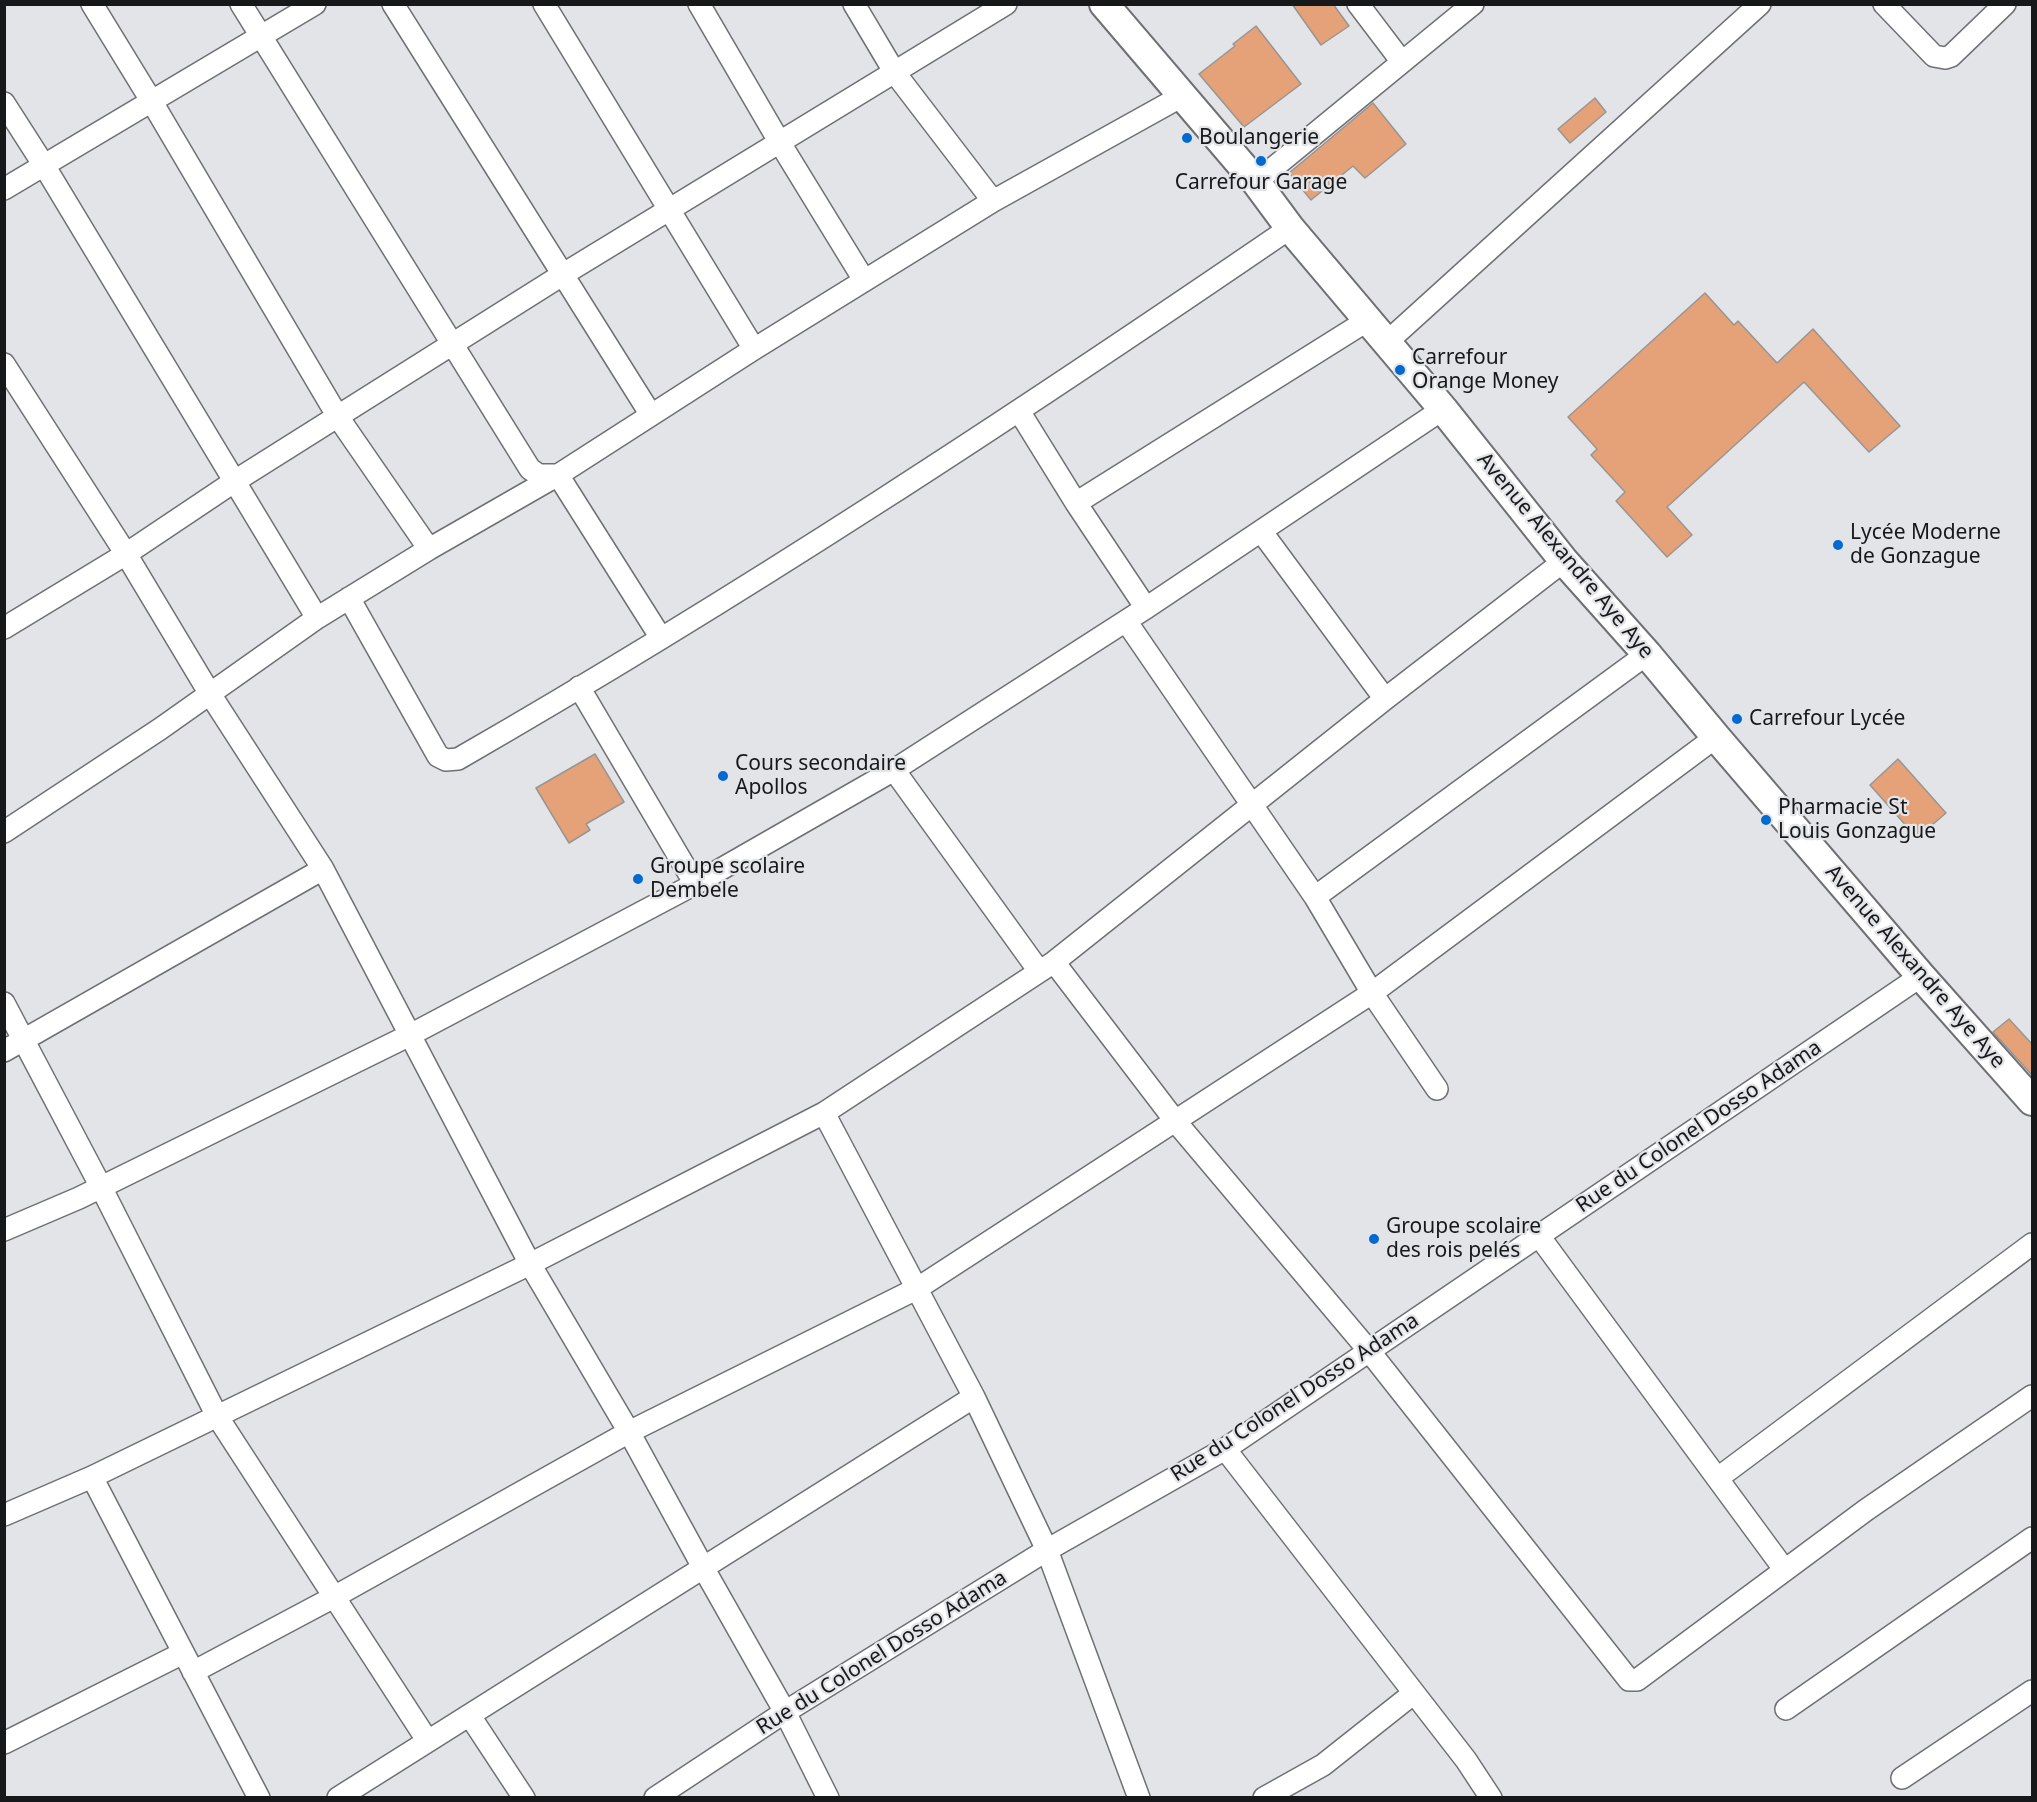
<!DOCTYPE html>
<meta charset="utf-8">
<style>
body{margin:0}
#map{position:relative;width:2037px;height:1802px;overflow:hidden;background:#e2e4e8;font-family:"Noto Sans",sans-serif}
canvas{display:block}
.frame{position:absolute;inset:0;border:6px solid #171819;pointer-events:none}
</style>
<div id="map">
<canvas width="2037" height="1802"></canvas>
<div class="frame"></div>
</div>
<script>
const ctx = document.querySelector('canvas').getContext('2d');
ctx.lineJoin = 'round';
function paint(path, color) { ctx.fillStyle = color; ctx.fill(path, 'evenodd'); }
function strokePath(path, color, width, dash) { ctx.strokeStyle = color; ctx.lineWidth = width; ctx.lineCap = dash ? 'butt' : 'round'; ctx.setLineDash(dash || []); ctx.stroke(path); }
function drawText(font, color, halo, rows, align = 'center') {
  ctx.font = font + ' "Noto Sans",sans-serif'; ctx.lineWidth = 4.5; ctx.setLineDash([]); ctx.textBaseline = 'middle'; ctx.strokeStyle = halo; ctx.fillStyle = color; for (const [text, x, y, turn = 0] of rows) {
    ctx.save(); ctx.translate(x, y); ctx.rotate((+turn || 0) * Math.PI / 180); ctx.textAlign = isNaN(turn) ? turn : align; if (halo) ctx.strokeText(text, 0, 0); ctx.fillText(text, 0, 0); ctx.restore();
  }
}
const building = new Path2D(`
 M 1292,4 L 1333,4 L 1349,26 L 1321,45 Z
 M 1256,26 L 1301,84 L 1244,127 L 1199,74 L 1235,46 L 1233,44 Z
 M 1595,98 L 1606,112 L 1570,143 L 1558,129 Z
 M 1373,103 L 1406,144 L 1365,178 L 1353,166 L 1311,200 L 1289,173 Z
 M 1705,293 L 1734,325 L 1738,321 L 1777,363 L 1813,329 L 1900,426 L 1869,452 L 1804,382 L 1667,507 L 1692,535 L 1667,557 L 1616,501 L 1625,492 L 1591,455 L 1597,449 L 1568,417 Z
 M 595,754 L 624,802 L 586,824 L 590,830 L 569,843 L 536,788 Z
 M 1898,759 L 1946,813 L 1917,838 L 1870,785 Z
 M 2009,1019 L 2032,1044 L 2032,1075 L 1993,1032 Z`);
const street = new Path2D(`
 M 92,4 L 152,102 L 338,417 L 429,549
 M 241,4 L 530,469 L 539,475 L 558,475 L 661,638
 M 393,4 L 651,415
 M 544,4 L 754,349
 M 699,4 L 780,143 L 864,280
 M 854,4 L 895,73 L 993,201
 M 1358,4 L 1402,62
 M 1884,4 L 1934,56 L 1945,58 L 1951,56 L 2005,4
 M 4,103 L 45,167 L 317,618
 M 1256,182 L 1473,4
 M 4,189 L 315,4
 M 1387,342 L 1760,4
 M 4,364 L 126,554 L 210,694 L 323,869 L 530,1264 L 629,1432 L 704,1569 L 785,1712 L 828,1798
 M 1019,411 L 1076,503 L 1146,608
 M 1076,503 L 1368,320
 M 1261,531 L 1385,699
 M 349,598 L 438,756 L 446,760 L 458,759 C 743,595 1018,414 1290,228
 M 1126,621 L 1315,897 L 1372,993 L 1437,1089
 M 4,628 L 126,554 L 235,481 L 562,275 L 1006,4
 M 579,687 L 695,884
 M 894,770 L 1039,971
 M 4,832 L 160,729 L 317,618 L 429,549 L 558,475 L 754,349 L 993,201 L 1182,96
 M 1315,897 L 1647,654
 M 1054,962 L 1176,1122 L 1370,1352 L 1629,1680 L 1637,1680 L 1866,1510 L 2032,1396
 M 4,1003 L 101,1187 L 217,1416 L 427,1740
 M 4,1051 L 323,869
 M 824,1113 L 974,1397 L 1047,1550 L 1139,1798
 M 4,1230 L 79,1198 L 410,1035 L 695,884 L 894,770 L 1146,608 L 1443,409
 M 1539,1236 L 1784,1569
 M 1225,1449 L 1466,1760 L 1491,1798
 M 92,1477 L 259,1798
 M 1718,1478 L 2032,1244
 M 4,1515 L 92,1477 L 530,1264 L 824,1113 L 1054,962 L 1385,699 L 1564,561
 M 193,1672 L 334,1597 L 629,1432 L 918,1288 L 1372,993 L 1716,737
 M 1786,1709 L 2032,1538
 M 470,1716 L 524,1798
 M 4,1743 L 183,1653
 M 1902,1778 L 2032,1691
 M 338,1798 L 974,1397
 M 655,1798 L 785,1712 L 1047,1550 L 1225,1449 L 1921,976
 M 1264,1798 L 1323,1765 L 1414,1693`);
const secondary = new Path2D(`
 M 1104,4 L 1256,182 L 1290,228 L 1443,409 L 1564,561 L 1647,654 L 1716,737 L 1921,976 L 2032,1101`);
const markers = [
 [1187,138,6,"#0269d1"],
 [1261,161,6,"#0269d1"],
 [1400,370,6,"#0269d1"],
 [1838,545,6,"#0269d1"],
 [1737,719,6,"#0269d1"],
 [723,776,6,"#0269d1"],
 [1766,820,6,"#0269d1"],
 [638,879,6,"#0269d1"],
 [1374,1239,6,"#0269d1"]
];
const poiNames = [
 ["Boulangerie",1199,138],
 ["Carrefour Garage",1261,183,"center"],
 ["Carrefour",1412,358],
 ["Orange Money",1412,382],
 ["Lycée Moderne",1850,533],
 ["de Gonzague",1850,557],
 ["Carrefour Lycée",1749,719],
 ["Cours secondaire",735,764],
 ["Apollos",735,788],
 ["Pharmacie St",1778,808],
 ["Louis Gonzague",1778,832],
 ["Groupe scolaire",650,867],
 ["Dembele",650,891],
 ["Groupe scolaire",1386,1227],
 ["des rois pelés",1386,1251]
];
const streetNames = [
 ["Avenue Alexandre Aye Aye",1565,556,50],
 ["Avenue Alexandre Aye Aye",1915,967,49],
 ["Rue du Colonel Dosso Adama",1699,1127,-34],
 ["Rue du Colonel Dosso Adama",1295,1398,-33],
 ["Rue du Colonel Dosso Adama",882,1653,-32]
];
paint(building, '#e5a177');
strokePath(building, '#989593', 1.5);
strokePath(street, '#6e7073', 24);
strokePath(secondary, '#6e7073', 32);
strokePath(street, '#fff', 21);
strokePath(secondary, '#fff', 28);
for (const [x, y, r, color] of markers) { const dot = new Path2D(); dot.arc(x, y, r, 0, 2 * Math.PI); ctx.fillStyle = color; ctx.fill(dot); strokePath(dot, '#e2e4e8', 2); }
drawText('21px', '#171819', '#e2e4e8', poiNames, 'left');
drawText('21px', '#171819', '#e2e4e8', streetNames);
</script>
